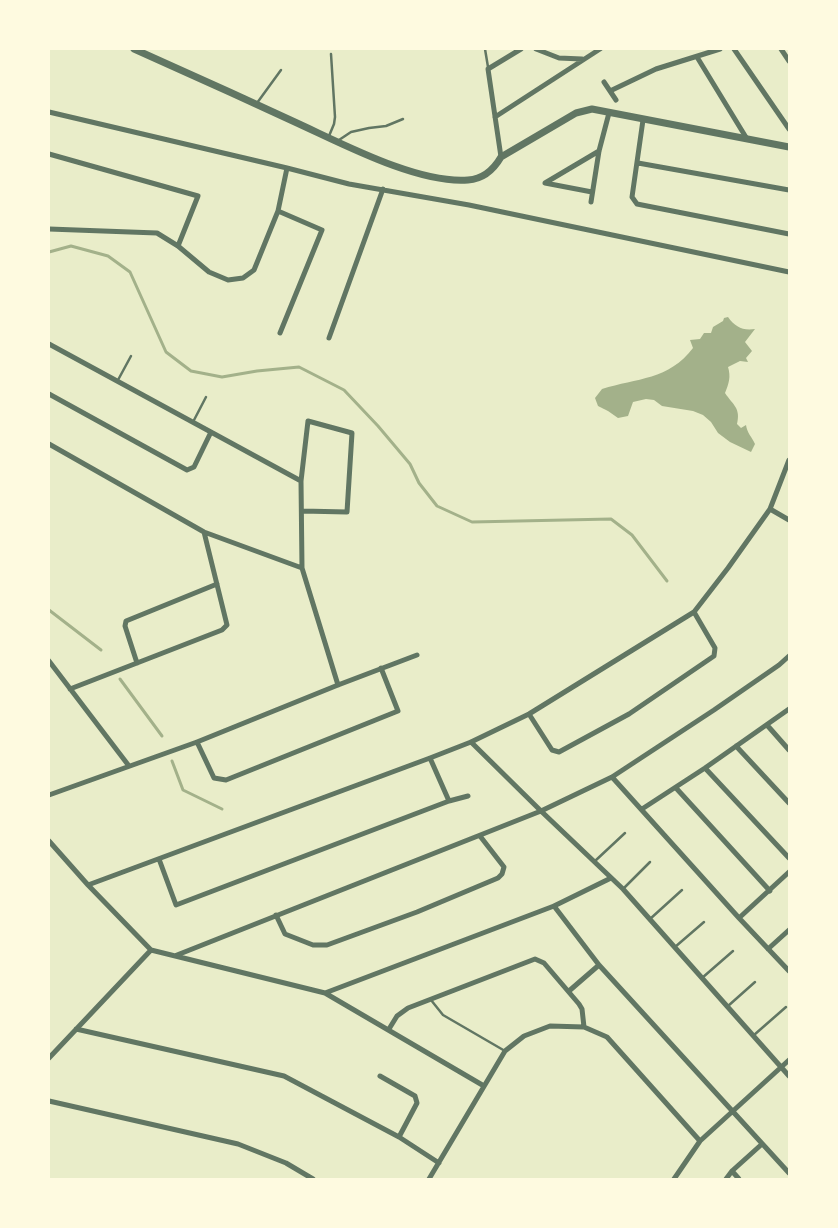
<!DOCTYPE html>
<style>
body{margin:0}
#map{position:relative;width:838px;height:1228px;overflow:hidden;background:#e9edc9;font-family:"DejaVu Sans",sans-serif}
canvas{display:block}
.frame{position:absolute;inset:0;border:50px solid #fefae0;pointer-events:none}
</style>
<div id="map">
<canvas width="838" height="1228"></canvas>
<div class="frame"></div>
</div>
<script>
const ctx = document.querySelector('canvas').getContext('2d');
ctx.lineJoin = 'round';
function paint(path, color) { ctx.fillStyle = color; ctx.fill(path, 'evenodd'); }
function strokePath(path, color, width, dash) { ctx.strokeStyle = color; ctx.lineWidth = width; ctx.lineCap = dash ? 'butt' : 'round'; ctx.setLineDash(dash || []); ctx.stroke(path); }
const water = new Path2D(`
 M 728,317 C 735,327 743,331 755,329 L 745,342 L 752,351 L 746,358 L 748,362 L 740,361 L 728,367 C 731,377 729,383 725,393 C 733,405 741,408 737,424 L 741,428 L 746,425 C 747,433 752,437 755,444 L 751,452 L 730,442 L 718,433 L 711,422 L 703,415 L 693,411 L 662,406 L 654,400 L 646,399 L 633,402 L 628,416 L 618,418 L 608,411 L 598,406 L 595,398 L 602,389 C 637,378 669,380 693,348 L 690,340 L 700,339 L 704,333 L 711,333 L 713,327 L 723,321 L 724,318 Z`);
const stream = new Path2D(`
 M 49,252 L 71,246 L 108,256 L 130,272 L 166,352 L 191,371 L 222,377 L 257,371 L 299,367 L 344,390 L 378,426 L 410,464 L 419,483 L 437,506 L 472,522 L 611,519 L 632,535 L 667,581
 M 49,610 L 101,650
 M 120,679 L 162,736
 M 172,761 L 183,790 L 222,809`);
const service = new Path2D(`
 M 485,49 L 488,67
 M 257,103 L 281,70
 M 329,136 L 334,124 L 335,117 L 331,54
 M 339,140 L 351,132 L 369,128 L 386,126 L 403,119
 M 118,380 L 131,356
 M 193,422 L 206,397
 M 595,861 L 625,833
 M 624,888 L 650,862
 M 650,919 L 682,890
 M 675,947 L 704,922
 M 702,978 L 733,951
 M 431,1000 L 443,1015 L 505,1051
 M 728,1006 L 755,982
 M 754,1035 L 786,1007`);
const minor = new Path2D(`
 M 536,49 L 559,58 L 582,59
 M 734,49 L 789,129
 M 781,49 L 789,61
 M 697,57 L 747,139
 M 604,82 L 616,100
 M 610,91 L 656,69 L 720,49
 M 49,112 L 287,168 L 349,184 L 469,205 L 789,272
 M 495,117 L 600,49
 M 643,120 L 632,197 L 637,204 L 789,234
 M 49,154 L 198,196 L 178,246
 M 501,157 L 488,69 L 521,49
 M 638,163 L 789,190
 M 592,192 L 545,183 L 599,151
 M 591,202 L 599,151 L 609,113
 M 278,211 L 322,230 L 280,333
 M 49,229 L 157,233 L 178,246 L 209,272 L 228,280 L 243,278 L 254,270 L 278,211 L 287,168
 M 329,338 L 383,189
 M 49,344 L 301,481
 M 49,394 L 187,470 L 194,467 L 211,432
 M 49,444 L 204,532 L 302,568
 M 770,509 L 789,520
 M 302,511 L 347,512 L 352,433 L 308,421 L 301,481 L 302,568 L 338,685
 M 49,661 L 129,766
 M 137,663 L 125,626 L 126,621 L 217,584
 M 70,689 L 222,630 L 227,625 L 204,532
 M 529,714 L 552,750 L 559,752 L 629,714 L 714,656 L 715,648 L 694,612
 M 767,725 L 789,750
 M 197,742 L 214,778 L 226,780 L 398,711 L 381,668
 M 471,742 L 541,811 L 623,889 L 789,1076
 M 736,746 L 789,803
 M 430,758 L 449,801
 M 705,768 L 789,858
 M 612,777 L 739,918 L 789,971
 M 676,788 L 770,891
 M 49,795 L 197,742 L 338,685 L 417,655
 M 642,809 L 705,768 L 789,709
 M 49,841 L 88,885 L 151,950 L 325,993 L 484,1086
 M 159,859 L 176,905 L 449,801 L 468,796
 M 88,885 L 430,758 L 471,742 L 529,714 L 694,612 L 728,568 L 770,509 L 789,460
 M 554,906 L 599,965 L 789,1173
 M 276,915 L 285,934 L 313,945 L 327,945 L 417,912 L 498,878 L 502,874 L 504,867 L 480,836
 M 739,918 L 789,872
 M 768,949 L 789,930
 M 177,955 L 541,811 L 612,777 L 714,710 L 779,665 L 789,656
 M 569,991 L 599,965
 M 325,993 L 554,906 L 611,878
 M 76,1029 L 284,1076 L 399,1137 L 439,1163
 M 389,1029 L 397,1016 L 408,1008 L 535,959 L 544,963 L 579,1004 L 582,1009 L 584,1027
 M 49,1058 L 151,950
 M 380,1076 L 415,1096 L 417,1103 L 399,1137
 M 49,1101 L 238,1144 L 286,1163 L 313,1179
 M 732,1171 L 739,1179
 M 429,1179 L 505,1051 L 524,1036 L 550,1026 L 584,1027 L 607,1037 L 700,1141
 M 674,1179 L 700,1141 L 789,1060
 M 726,1179 L 732,1171 L 762,1144`);
const tertiary = new Path2D(`
 M 134,49 C 188,73 243,98 297,123 C 343,144 418,184 468,180 C 483,179 494,169 501,157 L 576,113 L 592,109 L 789,147`);
paint(water, '#a3b18a');
strokePath(stream, '#a3b18a', 3);
strokePath(service, '#617663', 2.5);
strokePath(minor, '#617663', 5);
strokePath(tertiary, '#617663', 7);
</script>
